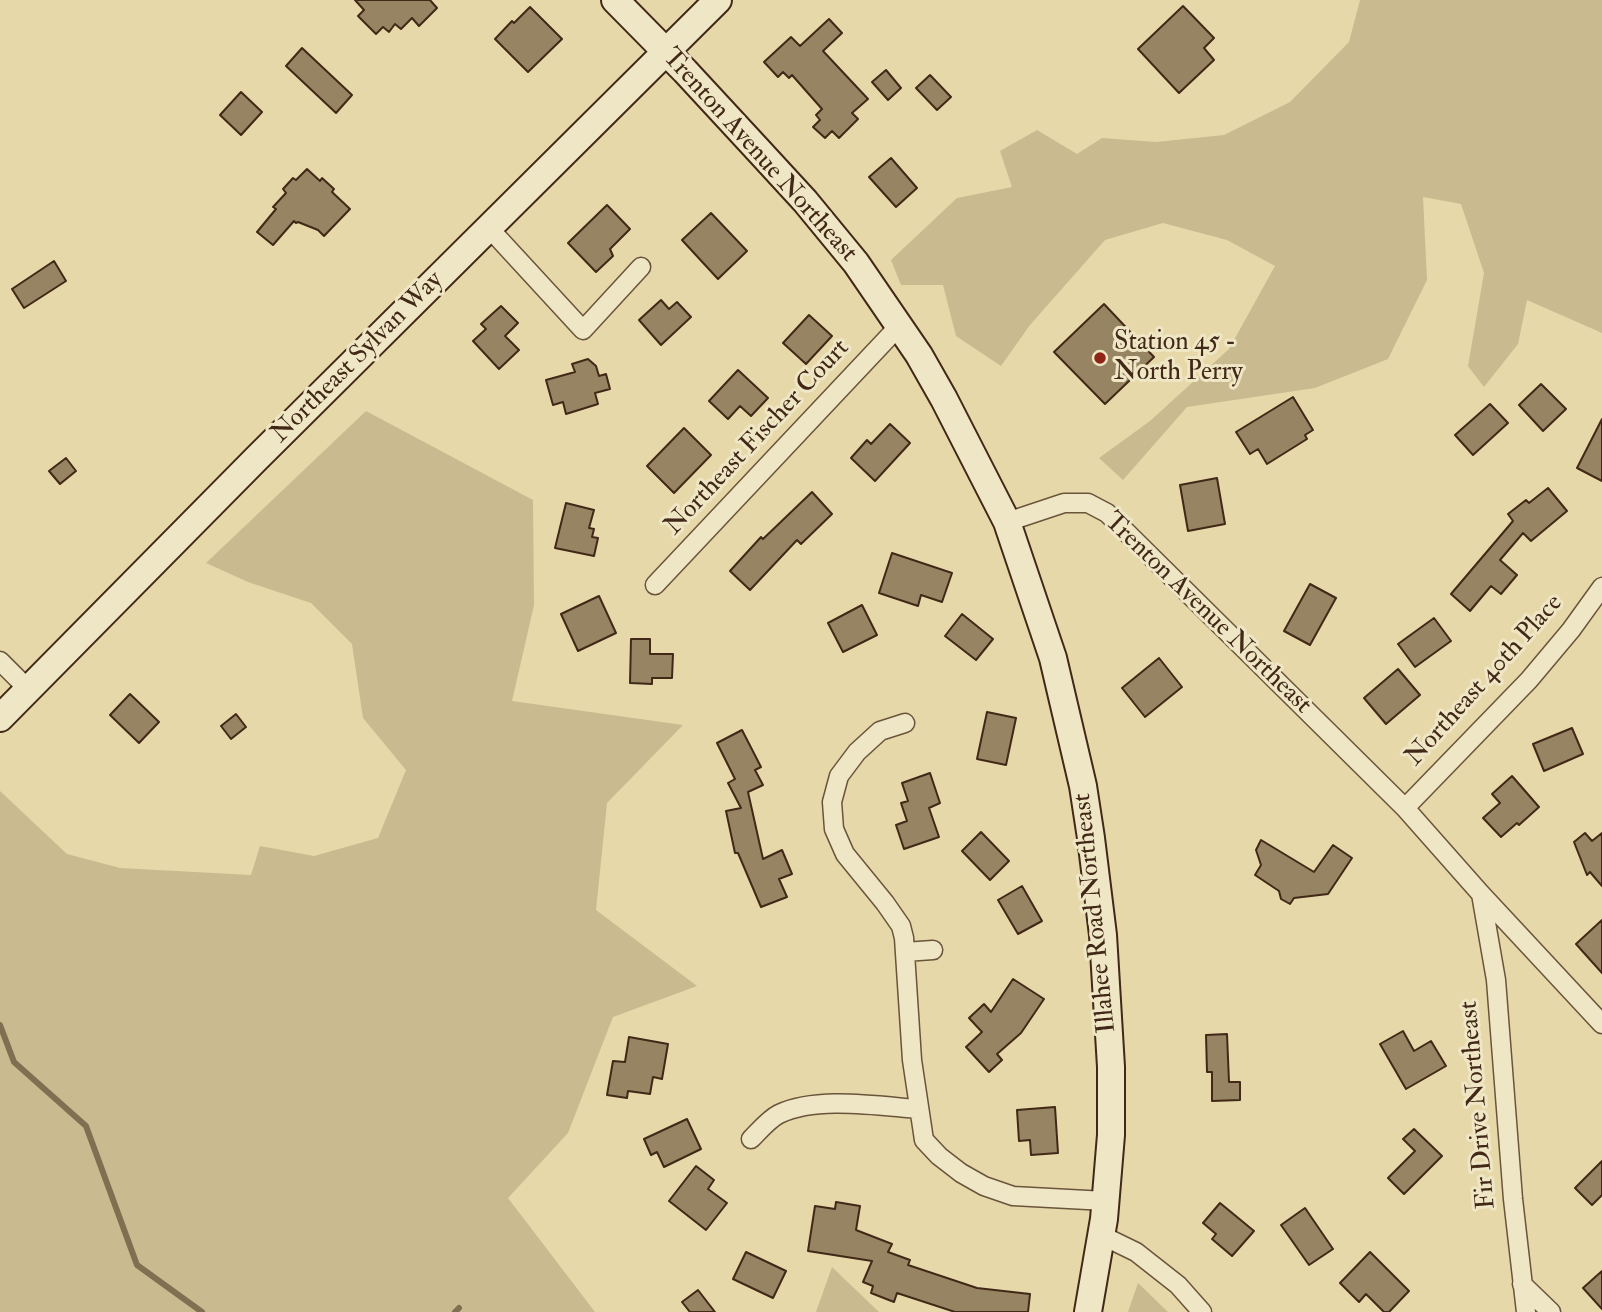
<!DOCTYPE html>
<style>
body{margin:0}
canvas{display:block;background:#e6d8a8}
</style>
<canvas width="1602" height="1312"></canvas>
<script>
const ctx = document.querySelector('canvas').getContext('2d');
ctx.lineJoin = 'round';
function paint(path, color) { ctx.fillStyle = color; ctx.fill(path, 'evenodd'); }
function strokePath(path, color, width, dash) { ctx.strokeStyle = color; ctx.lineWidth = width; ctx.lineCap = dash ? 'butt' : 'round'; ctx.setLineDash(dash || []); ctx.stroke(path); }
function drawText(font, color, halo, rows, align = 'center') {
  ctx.font = font + ' "IM FELL Double Pica",serif'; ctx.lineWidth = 6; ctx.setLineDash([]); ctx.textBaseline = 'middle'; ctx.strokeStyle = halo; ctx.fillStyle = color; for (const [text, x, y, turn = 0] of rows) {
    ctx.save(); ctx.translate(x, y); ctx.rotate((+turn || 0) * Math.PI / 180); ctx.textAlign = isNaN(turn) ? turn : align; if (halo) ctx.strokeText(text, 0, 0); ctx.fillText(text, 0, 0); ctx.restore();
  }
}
const green = new Path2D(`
 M 1360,0 L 1602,0 L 1602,333 L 1527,300 L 1518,344 L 1484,387 L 1468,366 L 1484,273 L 1461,204 L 1423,197 L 1427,280 L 1388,359 L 1315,388 L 1187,407 L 1123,480 L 1099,458 L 1150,421 L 1229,349 L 1275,266 L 1227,240 L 1163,223 L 1105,240 L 1030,325 L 1001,366 L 956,336 L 943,285 L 901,285 L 891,260 L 957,198 L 1012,187 L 1000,151 L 1037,130 L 1077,154 L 1102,138 L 1156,142 L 1224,135 L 1290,102 L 1349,42 Z
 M 366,411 L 533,500 L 534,605 L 512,701 L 683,725 L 607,803 L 596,910 L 697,986 L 613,1017 L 568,1133 L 508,1198 L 595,1312 L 0,1312 L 0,791 L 67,854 L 120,868 L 251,875 L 260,846 L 314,856 L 378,838 L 406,770 L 363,718 L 352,644 L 311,603 L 248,582 L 206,563 Z
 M 832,1267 L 879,1312 L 816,1312 Z
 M 1138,1283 L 1168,1312 L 1128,1312 Z`);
const stream = new Path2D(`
 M 0,1025 L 14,1062 L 86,1126 L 137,1265 L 202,1312
 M 455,1312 L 459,1308`);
const building = new Path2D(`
 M 355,0 L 430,0 L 437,8 L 419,26 L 412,18 L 401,29 L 395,24 L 389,32 L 383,27 L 376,34 L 358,16 L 364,10 Z
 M 1183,6 L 1214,38 L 1204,48 L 1214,60 L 1179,93 L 1138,49 Z
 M 530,7 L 562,39 L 528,72 L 495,39 L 512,21 L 514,23 Z
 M 829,19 L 842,33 L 823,51 L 868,99 L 852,113 L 858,119 L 839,138 L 832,131 L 825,138 L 813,127 L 820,120 L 816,115 L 822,109 L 792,75 L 789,78 L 783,72 L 778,77 L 764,62 L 791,37 L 800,46 Z
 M 302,48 L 352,95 L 336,113 L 286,66 Z
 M 886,70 L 901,88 L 888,100 L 872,82 Z
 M 930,75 L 951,97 L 937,110 L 916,88 Z
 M 241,92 L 262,112 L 241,135 L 220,115 Z
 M 891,158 L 917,188 L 896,207 L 869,177 Z
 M 307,169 L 320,181 L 322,178 L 334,189 L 332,192 L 350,209 L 324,236 L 318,230 L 298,222 L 296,223 L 294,221 L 273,245 L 257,232 L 276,209 L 273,207 L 286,193 L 283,189 L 293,178 L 296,180 Z
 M 607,205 L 630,229 L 610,249 L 613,256 L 596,272 L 568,243 Z
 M 711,213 L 747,251 L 718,279 L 682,240 Z
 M 54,261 L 66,281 L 24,308 L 12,289 Z
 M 661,300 L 669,309 L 677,302 L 691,317 L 661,345 L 639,320 Z
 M 1104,304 L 1154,357 L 1105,404 L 1054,352 Z
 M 501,306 L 518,323 L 505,336 L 519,350 L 499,369 L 473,341 L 486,329 L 481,324 Z
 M 809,315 L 832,336 L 806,364 L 783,343 Z
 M 588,359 L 596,366 L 599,376 L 606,374 L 610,389 L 595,393 L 598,404 L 566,414 L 563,402 L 553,405 L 546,380 L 575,372 L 572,364 Z
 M 738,370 L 768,398 L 751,416 L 740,406 L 728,419 L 709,401 Z
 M 1541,384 L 1566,409 L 1543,431 L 1519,405 Z
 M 1293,397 L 1313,430 L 1305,435 L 1307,439 L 1267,464 L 1258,449 L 1250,454 L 1236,432 Z
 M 1490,404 L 1508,423 L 1473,455 L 1455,435 Z
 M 1602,419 L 1602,481 L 1577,468 Z
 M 890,424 L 910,443 L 875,481 L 851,458 L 867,440 L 871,444 Z
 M 684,428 L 711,455 L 674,493 L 647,466 Z
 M 66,458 L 76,471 L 60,484 L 49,471 Z
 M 1217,478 L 1225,524 L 1188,531 L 1180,485 Z
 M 1548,488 L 1567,511 L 1531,541 L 1523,533 L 1500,560 L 1517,575 L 1501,594 L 1491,586 L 1470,611 L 1451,594 L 1513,521 L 1508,514 L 1526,500 L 1529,503 Z
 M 812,492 L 832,514 L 801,544 L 797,540 L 750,590 L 730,571 L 761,537 L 763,539 Z
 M 566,503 L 594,510 L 589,528 L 594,529 L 592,537 L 598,538 L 594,556 L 555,548 Z
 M 892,553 L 952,573 L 942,602 L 921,595 L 918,606 L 879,593 Z
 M 1310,584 L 1336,598 L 1310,645 L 1284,631 Z
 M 599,596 L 616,633 L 578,651 L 561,614 Z
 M 862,605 L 877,635 L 843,652 L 828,623 Z
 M 962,614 L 993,639 L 976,660 L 945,636 Z
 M 1434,618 L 1451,641 L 1415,667 L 1398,644 Z
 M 631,639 L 650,639 L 650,654 L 673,654 L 672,678 L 652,678 L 652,684 L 630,683 Z
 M 1159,658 L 1182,687 L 1145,717 L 1122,688 Z
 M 1398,669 L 1420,695 L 1386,724 L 1364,698 Z
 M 130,694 L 159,722 L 139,743 L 110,715 Z
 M 987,712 L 1016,718 L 1006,765 L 977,759 Z
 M 236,714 L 246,727 L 231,739 L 221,726 Z
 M 1572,728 L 1583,754 L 1544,771 L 1533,744 Z
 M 742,730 L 761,767 L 755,770 L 763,785 L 748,792 L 763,859 L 782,850 L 792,874 L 779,879 L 787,897 L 761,907 L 738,853 L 735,853 L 726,811 L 741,808 L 728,783 L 735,779 L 717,743 Z
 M 930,773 L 940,803 L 929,808 L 939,837 L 904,849 L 896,825 L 907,821 L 901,803 L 908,801 L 902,783 Z
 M 1512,776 L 1539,807 L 1519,825 L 1517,823 L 1501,837 L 1483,818 L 1500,803 L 1492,794 Z
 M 981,832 L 1009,861 L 990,880 L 962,851 Z
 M 1585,833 L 1592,841 L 1602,833 L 1602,886 L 1590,872 L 1587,875 L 1574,842 Z
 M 1261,840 L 1314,872 L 1333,845 L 1352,858 L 1328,894 L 1294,898 L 1290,904 L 1281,899 L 1279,891 L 1255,875 L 1261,865 L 1256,850 Z
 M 1022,886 L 1042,921 L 1018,934 L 998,900 Z
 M 1602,920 L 1602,973 L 1576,944 Z
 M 1013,979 L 1044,999 L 1021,1033 L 997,1054 L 1002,1060 L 989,1072 L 966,1047 L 982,1032 L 969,1018 L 984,1004 L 991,1012 Z
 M 1403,1031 L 1414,1051 L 1431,1041 L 1446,1066 L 1406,1089 L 1380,1044 Z
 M 1227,1034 L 1229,1082 L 1240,1082 L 1240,1100 L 1212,1101 L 1212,1072 L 1207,1072 L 1206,1035 Z
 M 629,1037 L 668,1044 L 662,1079 L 653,1077 L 650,1094 L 628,1091 L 627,1098 L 607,1095 L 613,1061 L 625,1062 Z
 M 1055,1107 L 1058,1153 L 1031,1155 L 1030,1140 L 1019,1141 L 1017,1110 Z
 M 687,1119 L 701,1149 L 664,1167 L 657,1152 L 651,1155 L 644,1139 Z
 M 1414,1129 L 1442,1156 L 1404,1194 L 1388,1178 L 1415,1151 L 1403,1139 Z
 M 1602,1161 L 1602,1195 L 1592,1205 L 1575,1188 Z
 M 696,1166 L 714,1180 L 708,1189 L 727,1203 L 706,1230 L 669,1201 Z
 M 836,1202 L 860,1206 L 856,1230 L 892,1244 L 888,1252 L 910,1260 L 908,1265 L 977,1288 L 1030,1294 L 1028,1312 L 955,1312 L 897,1293 L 894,1302 L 871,1293 L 873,1286 L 863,1282 L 872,1261 L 808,1251 L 815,1206 L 835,1209 Z
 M 1220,1203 L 1254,1231 L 1232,1256 L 1212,1239 L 1216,1234 L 1203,1223 Z
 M 1305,1208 L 1333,1249 L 1309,1265 L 1281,1225 Z
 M 746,1252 L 786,1271 L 773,1298 L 733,1279 Z
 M 1370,1252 L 1409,1291 L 1389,1312 L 1384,1312 L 1366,1294 L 1359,1302 L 1340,1283 Z
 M 1602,1271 L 1602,1309 L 1583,1288 Z
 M 698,1290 L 715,1312 L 690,1312 L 682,1302 Z`);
const street = new Path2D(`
 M 489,228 L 583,330 L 641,267
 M 1007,522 L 1064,503 L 1088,503 L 1107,513 L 1405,808 L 1481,894 L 1602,1024
 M 655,585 L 899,326
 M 0,661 L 28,689
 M 905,723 L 880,731 L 857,752 L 839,776 L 832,802 L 834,829 L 845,854 L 885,903 L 901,926 L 904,938 L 912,1060 L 924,1140 L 939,1156 L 961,1173 L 984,1186 L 1013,1196 L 1106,1201
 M 1405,808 L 1529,680 L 1571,630 L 1602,587
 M 1481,894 L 1496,980 L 1513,1199 L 1526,1312
 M 905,952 L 933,950
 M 751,1139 C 759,1131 769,1119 779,1114 C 817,1096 878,1106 919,1109
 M 1101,1235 L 1136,1252 L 1178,1285 L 1202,1312
 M 1522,1284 L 1551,1312`);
const secondary = new Path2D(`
 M 615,0 L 685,71 L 759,151 L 805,201 L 856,263 L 919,355 L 944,399 L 1007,522 L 1053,658 L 1083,786 L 1091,838 L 1103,935 L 1111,1067 L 1111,1135 L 1104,1219 L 1088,1312
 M 0,718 L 257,458 L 718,0`);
const markers = [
 [1100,358,7,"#8f2418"]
];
const streetNames = [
 ["Trenton Avenue Northeast",759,156,48],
 ["Northeast Sylvan Way",358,358,-45],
 ["Northeast Fischer Court",758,438,-47],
 ["Trenton Avenue Northeast",1207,614,44],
 ["Northeast 40th Place",1485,681,-48],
 ["Illahee Road Northeast",1096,913,-96],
 ["Fir Drive Northeast",1479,1105,-95]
];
const poiNames = [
 ["Station 45 -",1114,343],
 ["North Perry",1114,373]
];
paint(green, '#caba8f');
strokePath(stream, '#826e51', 6);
paint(building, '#978462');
strokePath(building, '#412817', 2);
strokePath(street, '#6a543b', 21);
strokePath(secondary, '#412817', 30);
strokePath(street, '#efe6c6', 18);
strokePath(secondary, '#efe6c6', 26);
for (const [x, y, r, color] of markers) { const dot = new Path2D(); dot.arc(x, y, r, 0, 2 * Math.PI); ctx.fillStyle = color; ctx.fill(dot); strokePath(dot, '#efe6c6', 2.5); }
drawText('26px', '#412817', '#efe6c6', streetNames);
drawText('26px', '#412817', '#efe6c6', poiNames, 'left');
</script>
